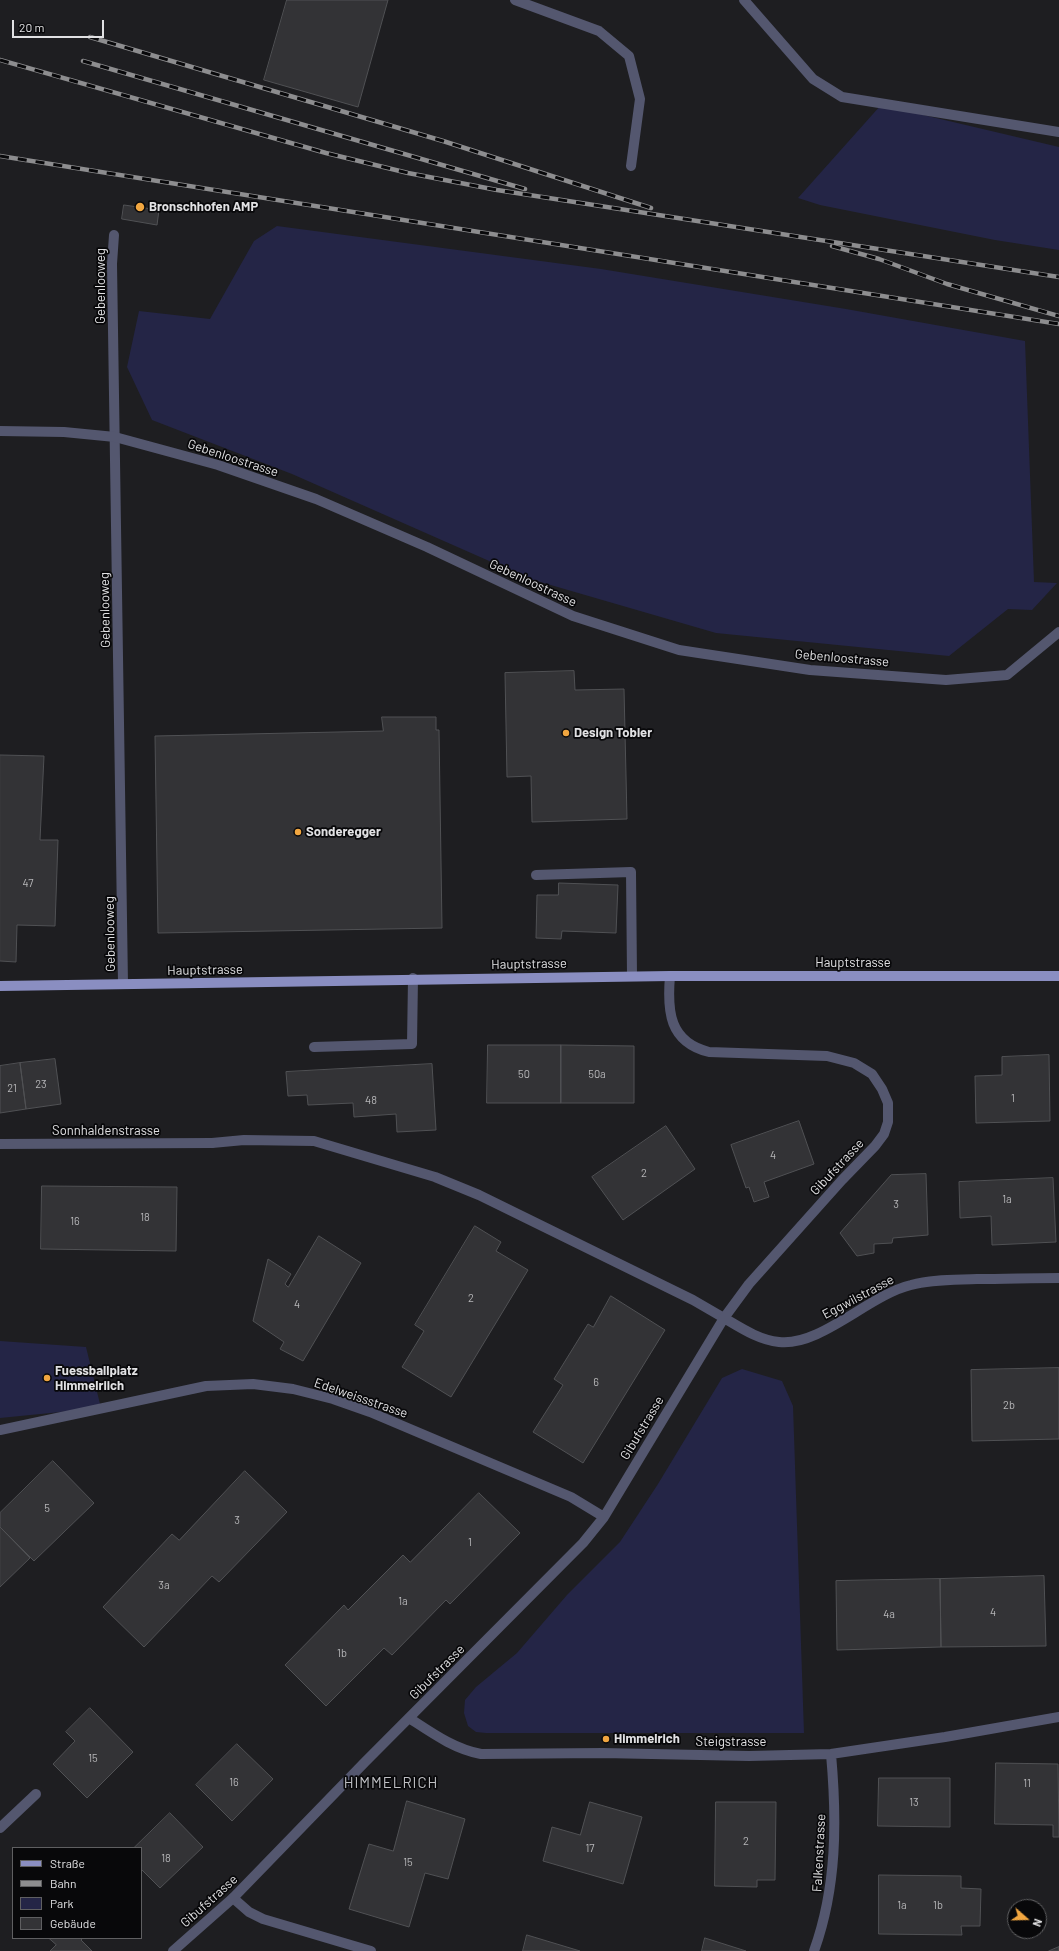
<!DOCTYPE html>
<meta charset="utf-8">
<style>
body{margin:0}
#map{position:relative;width:1059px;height:1951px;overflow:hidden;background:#1e1e21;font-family:Barlow,sans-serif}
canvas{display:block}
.legend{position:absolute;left:12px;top:1847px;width:130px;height:92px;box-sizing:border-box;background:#08080a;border:1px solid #5f5f61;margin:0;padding:5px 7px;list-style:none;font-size:12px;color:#e1e1e3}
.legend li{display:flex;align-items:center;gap:8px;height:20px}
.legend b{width:20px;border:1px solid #5f5f61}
.north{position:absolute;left:1007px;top:1899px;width:40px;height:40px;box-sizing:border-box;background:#08080a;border:1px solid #5f5f61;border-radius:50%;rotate:110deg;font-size:11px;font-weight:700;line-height:16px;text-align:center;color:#e1e1e3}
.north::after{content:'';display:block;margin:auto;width:14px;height:18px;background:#f1a640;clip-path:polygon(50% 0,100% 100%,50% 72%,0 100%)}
.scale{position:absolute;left:12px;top:20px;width:92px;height:18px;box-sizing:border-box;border:2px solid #e1e1e3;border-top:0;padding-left:5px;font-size:12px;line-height:14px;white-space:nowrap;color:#e1e1e3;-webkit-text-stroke:3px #08080a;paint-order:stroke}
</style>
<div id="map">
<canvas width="1059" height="1951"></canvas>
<ul class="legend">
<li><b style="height:5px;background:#8a8ec1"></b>Straße</li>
<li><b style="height:5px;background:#8d8d8f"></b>Bahn</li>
<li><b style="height:11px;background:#242546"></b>Park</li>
<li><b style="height:11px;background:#333336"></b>Gebäude</li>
</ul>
<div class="north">N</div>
<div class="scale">20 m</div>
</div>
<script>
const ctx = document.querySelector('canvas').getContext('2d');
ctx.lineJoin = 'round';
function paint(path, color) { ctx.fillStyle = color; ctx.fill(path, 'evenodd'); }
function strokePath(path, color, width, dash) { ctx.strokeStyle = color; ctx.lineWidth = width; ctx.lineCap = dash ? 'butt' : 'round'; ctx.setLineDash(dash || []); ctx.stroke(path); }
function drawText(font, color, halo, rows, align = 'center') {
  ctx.font = font + ' Barlow,sans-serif'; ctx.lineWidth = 3.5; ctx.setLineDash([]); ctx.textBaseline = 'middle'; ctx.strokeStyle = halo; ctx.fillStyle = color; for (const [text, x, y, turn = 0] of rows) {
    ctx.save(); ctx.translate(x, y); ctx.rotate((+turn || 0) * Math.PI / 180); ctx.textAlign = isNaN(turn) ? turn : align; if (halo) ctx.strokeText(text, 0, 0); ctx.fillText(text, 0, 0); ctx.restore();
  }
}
const green = new Path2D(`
 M 881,105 L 1059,147 L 1059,250 L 995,240 L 820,205 L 798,198 Z
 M 277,226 L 601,269 L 846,309 L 1025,341 L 1034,582 L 1057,583 L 1032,610 L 1008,609 L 949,656 L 716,633 L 530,579 L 292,474 L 152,420 L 127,367 L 139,311 L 210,319 L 254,241 Z
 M 0,1341 L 86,1347 L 101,1408 L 0,1418 Z
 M 742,1369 L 782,1381 L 793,1406 L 804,1733 L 486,1733 L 476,1732 L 468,1726 L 464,1713 L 465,1700 L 476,1687 L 517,1653 L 567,1595 L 620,1542 L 658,1484 L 722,1378 Z`);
const building = new Path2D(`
 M 287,0 L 388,0 L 358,107 L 264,80 Z
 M 124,205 L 159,210 L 157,225 L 122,219 Z
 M 574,671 L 575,690 L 624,689 L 627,819 L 532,822 L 531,776 L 507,777 L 505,673 Z
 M 382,717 L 436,717 L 436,730 L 439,730 L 442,928 L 158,933 L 155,736 L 383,731 Z
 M 0,755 L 44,756 L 40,840 L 58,840 L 55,926 L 17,925 L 16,962 L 0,961 Z
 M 559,883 L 618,885 L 616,933 L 562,931 L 561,939 L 536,938 L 537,895 L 558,895 Z
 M 488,1045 L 561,1045 L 561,1103 L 487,1103 Z
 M 561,1045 L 634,1046 L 634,1103 L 561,1103 Z
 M 1049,1055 L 1050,1121 L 976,1123 L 975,1076 L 1002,1075 L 1002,1057 Z
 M 55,1059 L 61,1104 L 26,1109 L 20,1063 Z
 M 20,1063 L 26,1109 L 0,1113 L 0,1066 Z
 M 432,1064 L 436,1130 L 397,1132 L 396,1114 L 354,1117 L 353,1103 L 308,1105 L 307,1095 L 288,1096 L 286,1072 Z
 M 799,1121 L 814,1164 L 764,1182 L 769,1197 L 754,1202 L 749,1187 L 746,1188 L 731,1145 Z
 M 666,1126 L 695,1169 L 623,1220 L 592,1177 Z
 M 926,1174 L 928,1235 L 893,1238 L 892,1243 L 874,1244 L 874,1253 L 857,1256 L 840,1233 L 891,1175 Z
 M 1053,1178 L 1056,1242 L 992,1245 L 991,1216 L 960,1218 L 959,1182 Z
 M 42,1186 L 177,1187 L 176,1251 L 41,1249 Z
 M 475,1226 L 501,1242 L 496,1251 L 528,1270 L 451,1397 L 402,1367 L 424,1331 L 415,1325 Z
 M 319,1236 L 361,1263 L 303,1361 L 280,1349 L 284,1342 L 253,1321 L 268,1259 L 291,1274 L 285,1284 L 288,1287 Z
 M 611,1296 L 665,1330 L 583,1463 L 533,1432 L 563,1385 L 554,1379 L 588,1324 L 593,1327 Z
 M 1059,1368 L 1059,1439 L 972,1441 L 971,1370 Z
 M 53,1461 L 94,1503 L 34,1561 L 0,1527 L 0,1513 Z
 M 245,1471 L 287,1512 L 219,1582 L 212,1576 L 144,1647 L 103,1607 L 172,1534 L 179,1540 Z
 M 479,1493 L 520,1533 L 450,1604 L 446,1600 L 392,1655 L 384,1648 L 326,1706 L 285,1665 L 344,1605 L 348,1610 L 403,1555 L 410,1562 Z
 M 0,1527 L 30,1558 L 0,1587 Z
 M 1044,1576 L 1046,1646 L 941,1647 L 940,1579 Z
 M 940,1579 L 941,1647 L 837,1650 L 836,1581 Z
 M 90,1708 L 133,1752 L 87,1798 L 53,1764 L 75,1741 L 66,1732 Z
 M 237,1744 L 273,1779 L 232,1821 L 196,1785 Z
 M 996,1763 L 1058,1764 L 1059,1837 L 1053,1837 L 1053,1825 L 995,1824 Z
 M 879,1778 L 950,1778 L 950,1827 L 878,1826 Z
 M 407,1801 L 465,1819 L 448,1879 L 425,1873 L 409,1927 L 349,1909 L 369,1844 L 393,1851 Z
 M 590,1802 L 642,1817 L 623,1884 L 543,1861 L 552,1827 L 580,1835 Z
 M 716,1802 L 776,1802 L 775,1880 L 757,1880 L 757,1887 L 715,1886 Z
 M 170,1813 L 203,1847 L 160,1888 L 141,1869 L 141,1848 L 134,1848 Z
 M 879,1875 L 961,1876 L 961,1888 L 981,1889 L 980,1926 L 961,1926 L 962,1935 L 879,1934 Z
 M 527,1935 L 580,1951 L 523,1951 Z
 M 49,1938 L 83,1938 L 81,1940 L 92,1951 L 50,1951 L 56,1945 Z
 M 705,1938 L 746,1951 L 702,1951 Z
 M 1059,1947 L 1059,1951 L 1049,1951 Z`);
const service = new Path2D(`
 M 515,0 L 599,31 L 629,56 L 640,99 L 631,166
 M 744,0 L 813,79 L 842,97 L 1059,132
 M 114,235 L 112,264 L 123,984
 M 536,875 L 631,872 L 632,976
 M 314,1047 L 412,1044 L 413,978
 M 212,1143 L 244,1140 L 314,1141 L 435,1177 L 479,1195 L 693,1300 L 724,1318
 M 0,1828 L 36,1794
 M 233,1898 L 249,1912 L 263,1919 L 371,1951`);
const minor = new Path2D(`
 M 0,431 L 64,432 L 115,437 L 218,465 L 316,499 L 427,547 L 573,616 L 679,650 L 810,670 L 946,680 L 1007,675 L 1059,632
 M 0,1144 L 212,1143
 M 724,1318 C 741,1328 759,1340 779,1342 C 820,1347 869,1295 911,1285 C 933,1279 955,1280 977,1279 C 1004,1279 1032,1278 1059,1278
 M 0,1430 L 206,1386 L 253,1384 L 293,1389 L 333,1399 L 370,1412 L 571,1497 L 604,1517
 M 409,1718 C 432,1733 454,1749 481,1754 L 603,1753 L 749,1756 L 831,1754 L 945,1737 L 1059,1717
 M 173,1951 L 233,1898 L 365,1762 L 583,1543 L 604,1517 L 724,1318 L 749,1284 L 842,1180 L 875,1146 L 884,1134 L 888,1122 L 888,1103 L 882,1089 L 872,1074 L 854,1063 L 827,1056 L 709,1052 C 669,1042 667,1011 670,976
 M 814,1951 C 837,1887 837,1821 831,1754`);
const primary = new Path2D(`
 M 0,986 L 670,976 L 1059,976`);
const rail = new Path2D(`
 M 90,37 L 443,141 L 651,208
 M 0,60 L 326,153 L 408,173 L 497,190 L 1059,277
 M 83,61 L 525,189
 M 0,156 L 1059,324
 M 832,246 L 879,259 L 947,284 L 1059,316`);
const markers = [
 [140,207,5,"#f1a640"],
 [566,733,4,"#f1a640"],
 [298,832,4,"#f1a640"],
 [47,1378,4,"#f1a640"],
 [606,1739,4,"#f1a640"]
];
const numberNames = [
 ["47",28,883],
 ["50",524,1074],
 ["50a",597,1074],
 ["23",41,1084],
 ["21",12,1088],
 ["1",1013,1098],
 ["48",371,1100],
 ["4",773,1155],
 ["2",644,1173],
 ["1a",1007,1199],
 ["3",896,1204],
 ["18",145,1217],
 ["16",75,1221],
 ["2",471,1298],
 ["4",297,1304],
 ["6",596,1382],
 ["2b",1009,1405],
 ["5",47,1508],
 ["3",237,1520],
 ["1",470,1542],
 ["3a",164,1585],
 ["1a",403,1601],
 ["4",993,1612],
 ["4a",889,1614],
 ["1b",342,1653],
 ["15",93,1758],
 ["16",234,1782],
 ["11",1027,1783],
 ["13",914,1802],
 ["2",746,1841],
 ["17",590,1848],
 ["18",166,1858],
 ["15",408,1862],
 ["1a",902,1905],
 ["1b",938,1905]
];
const poiNames = [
 ["Bronschhofen AMP",149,207],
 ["Design Tobler",574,733],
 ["Sonderegger",306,832],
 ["Fuessballplatz",55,1371],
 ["Himmelriich",55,1386],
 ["Himmelrich",614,1739]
];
const streetNames = [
 ["Gebenlooweg",101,286,-90],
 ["Gebenloostrasse",233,458,18],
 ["Gebenloostrasse",533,583,25],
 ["Gebenlooweg",105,610,-91],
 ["Gebenloostrasse",842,658,5],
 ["Gebenlooweg",110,934,-91],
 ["Hauptstrasse",853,963],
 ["Hauptstrasse",529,964,-1],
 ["Hauptstrasse",205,970,-1],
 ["Sonnhaldenstrasse",106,1131],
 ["Gibufstrasse",837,1167,-47],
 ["Eggwilstrasse",858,1297,-28],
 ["Edelweissstrasse",361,1398,19],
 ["Gibufstrasse",642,1428,-59],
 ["Gibufstrasse",437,1672,-45],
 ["Steigstrasse",731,1742],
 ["Falkenstrasse",819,1853,-87],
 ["Gibufstrasse",209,1901,-42]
];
const quarterNames = [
 ["HIMMELRICH",391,1783]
];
paint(green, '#242546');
paint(building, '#333336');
strokePath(building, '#505154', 1);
strokePath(service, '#54576f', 10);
strokePath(minor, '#54576f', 10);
strokePath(primary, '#8a8ec1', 10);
strokePath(rail, '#8d8d8f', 4.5);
strokePath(rail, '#08080a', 3, [9]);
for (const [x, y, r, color] of markers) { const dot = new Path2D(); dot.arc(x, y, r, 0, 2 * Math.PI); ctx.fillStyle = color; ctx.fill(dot); strokePath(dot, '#08080a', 1.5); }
drawText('11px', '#b6b6b8', null, numberNames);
drawText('bold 13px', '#e1e1e3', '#08080a', poiNames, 'left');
drawText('13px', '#e1e1e3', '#08080a', streetNames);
ctx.letterSpacing = '1px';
drawText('15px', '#bfc0c4', '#08080a', quarterNames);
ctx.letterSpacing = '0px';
</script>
